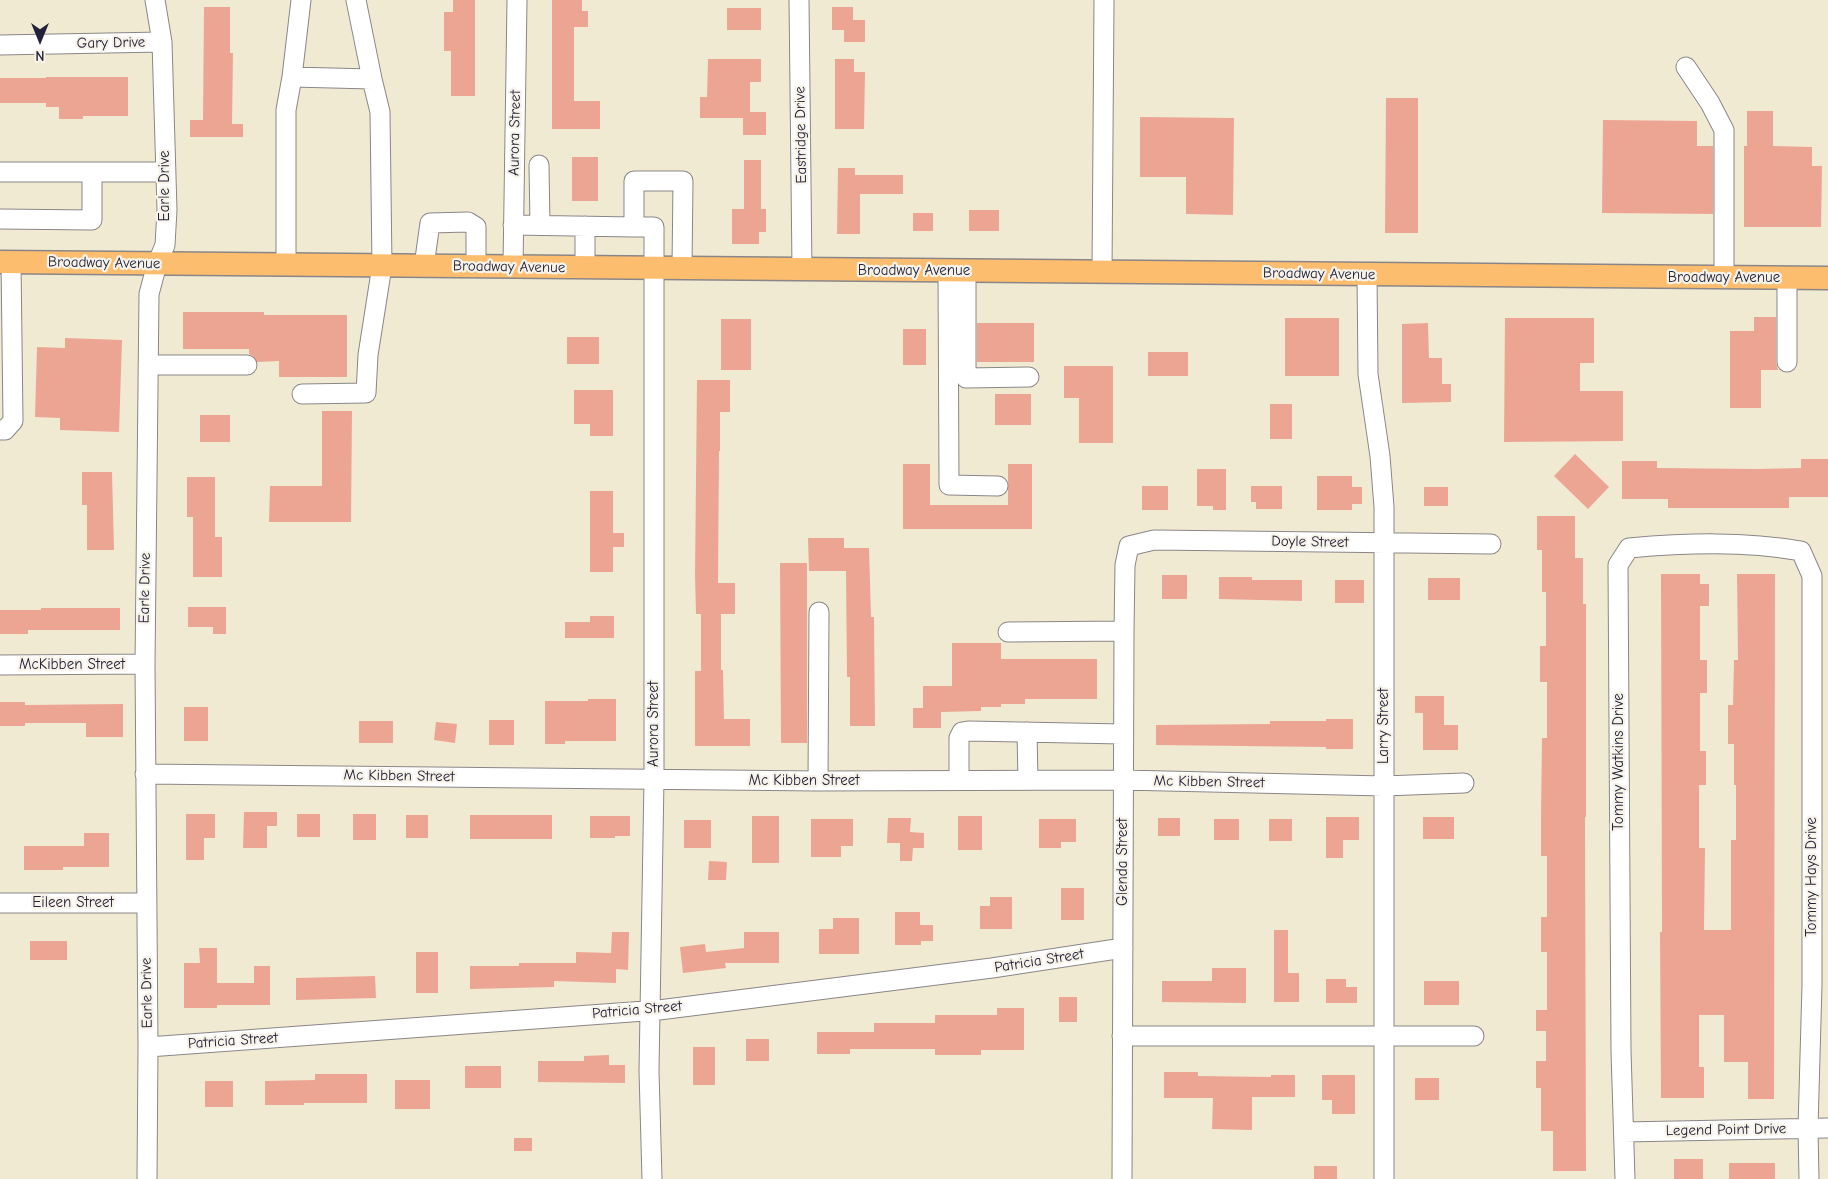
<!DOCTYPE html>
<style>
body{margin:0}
#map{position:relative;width:1828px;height:1179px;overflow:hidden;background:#f1ead3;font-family:"Comic Neue",sans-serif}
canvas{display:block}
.north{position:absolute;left:15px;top:15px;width:50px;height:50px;-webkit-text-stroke:4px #f7f3e8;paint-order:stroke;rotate:180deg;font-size:14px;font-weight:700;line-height:20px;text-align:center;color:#22223b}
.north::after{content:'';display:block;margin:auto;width:18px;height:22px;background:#22223b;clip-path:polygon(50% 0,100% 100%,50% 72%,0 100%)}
</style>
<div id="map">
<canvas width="1828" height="1179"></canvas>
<div class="north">N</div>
</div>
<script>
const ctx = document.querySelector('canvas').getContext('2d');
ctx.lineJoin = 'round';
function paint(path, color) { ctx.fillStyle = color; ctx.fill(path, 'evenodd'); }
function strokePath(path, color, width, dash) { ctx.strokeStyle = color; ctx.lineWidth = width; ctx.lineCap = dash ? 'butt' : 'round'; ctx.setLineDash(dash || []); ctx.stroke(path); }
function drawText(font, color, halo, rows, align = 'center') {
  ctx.font = font + ' "Comic Neue",sans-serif'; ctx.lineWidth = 4.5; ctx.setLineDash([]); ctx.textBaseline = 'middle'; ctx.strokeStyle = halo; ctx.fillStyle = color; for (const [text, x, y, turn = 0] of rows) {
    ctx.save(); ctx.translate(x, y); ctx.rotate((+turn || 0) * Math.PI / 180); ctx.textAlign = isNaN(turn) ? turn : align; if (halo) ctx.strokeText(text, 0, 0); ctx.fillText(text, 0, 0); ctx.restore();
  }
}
const building = new Path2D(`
 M 453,0 L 475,0 L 475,96 L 451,96 L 451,51 L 444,51 L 444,12 L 453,12 Z
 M 552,0 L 582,0 L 582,11 L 588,11 L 588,27 L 574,27 L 574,101 L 600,101 L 600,129 L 552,129 Z
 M 204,7 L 230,7 L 230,53 L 233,53 L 232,124 L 243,124 L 243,137 L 190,137 L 190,120 L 203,120 Z
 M 832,7 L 853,7 L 853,20 L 865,20 L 865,42 L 844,42 L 844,30 L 832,30 Z
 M 727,8 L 761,8 L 761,30 L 727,30 Z
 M 708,59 L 761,59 L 761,82 L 750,82 L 750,112 L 766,112 L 766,135 L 743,135 L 743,118 L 700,118 L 700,97 L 707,97 Z
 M 835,59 L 854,59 L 854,72 L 865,72 L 864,129 L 835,129 Z
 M 46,77 L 128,77 L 128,116 L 83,116 L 83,119 L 59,119 L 59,107 L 46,107 L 46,103 L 0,103 L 0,78 L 46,78 Z
 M 1386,98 L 1418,98 L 1418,233 L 1385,233 Z
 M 1747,111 L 1773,111 L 1773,146 L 1812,147 L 1812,166 L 1822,166 L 1821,227 L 1744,227 L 1744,146 L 1747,146 Z
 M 1140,117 L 1234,118 L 1233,215 L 1186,214 L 1186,177 L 1140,177 Z
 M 1603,120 L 1697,121 L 1697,146 L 1713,146 L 1713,214 L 1602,213 Z
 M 572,157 L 598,157 L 598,201 L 572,201 Z
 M 744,160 L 761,160 L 761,209 L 766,209 L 766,232 L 759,232 L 759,244 L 732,244 L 732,209 L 744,209 Z
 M 838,168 L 855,168 L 855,175 L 903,175 L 903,194 L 860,194 L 860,234 L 837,234 Z
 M 969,210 L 999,210 L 999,231 L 969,231 Z
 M 913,213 L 933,213 L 933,231 L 913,231 Z
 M 183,312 L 264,312 L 264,315 L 347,315 L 347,377 L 279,377 L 279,361 L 257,362 L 253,356 L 249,354 L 249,349 L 183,349 Z
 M 1754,317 L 1776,317 L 1776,362 L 1778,370 L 1761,370 L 1761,408 L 1730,408 L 1730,331 L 1754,331 Z
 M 1285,318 L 1339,318 L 1339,376 L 1285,376 Z
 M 1505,318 L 1594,318 L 1594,363 L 1580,363 L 1580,391 L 1623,391 L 1623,441 L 1504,442 Z
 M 721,319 L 751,319 L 751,370 L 721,370 Z
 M 977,323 L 1034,323 L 1034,362 L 977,362 Z
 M 1428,323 L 1429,358 L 1442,358 L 1442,384 L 1451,384 L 1451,402 L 1402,403 L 1402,324 Z
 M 903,329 L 926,329 L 926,365 L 903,365 Z
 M 567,337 L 599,337 L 599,364 L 567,364 Z
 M 65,338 L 122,340 L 119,432 L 60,430 L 60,418 L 35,417 L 37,347 L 65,348 Z
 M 1148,352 L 1188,352 L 1188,376 L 1148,376 Z
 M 1064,366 L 1113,366 L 1113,443 L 1079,443 L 1079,398 L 1064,398 Z
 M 697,380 L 730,380 L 730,412 L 720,412 L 720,451 L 719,451 L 718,583 L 735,583 L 735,614 L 721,614 L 721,670 L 723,670 L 724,719 L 750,719 L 750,746 L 695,746 L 695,671 L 701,671 L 701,614 L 696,614 L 695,576 Z
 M 574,390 L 613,390 L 613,436 L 590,436 L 590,424 L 574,424 Z
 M 995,394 L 1031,394 L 1031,425 L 995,425 Z
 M 1270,404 L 1292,404 L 1292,439 L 1270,439 Z
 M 322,411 L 352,411 L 351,522 L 269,522 L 270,486 L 322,486 Z
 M 200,415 L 230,415 L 230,442 L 200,442 Z
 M 1575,454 L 1609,487 L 1588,509 L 1554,476 Z
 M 1801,459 L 1828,459 L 1828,497 L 1789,497 L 1789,508 L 1668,508 L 1668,499 L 1622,499 L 1622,461 L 1657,461 L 1657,468 L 1756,469 L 1801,468 Z
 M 903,464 L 930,464 L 930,505 L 1008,505 L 1008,464 L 1032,464 L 1032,529 L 903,529 Z
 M 1197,469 L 1226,469 L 1226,510 L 1213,510 L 1213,506 L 1197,506 Z
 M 82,472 L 112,472 L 114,550 L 87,550 L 87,505 L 82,505 Z
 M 1317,476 L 1352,476 L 1352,487 L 1362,487 L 1362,504 L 1352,504 L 1352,510 L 1317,510 Z
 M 187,477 L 215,477 L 215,537 L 222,537 L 222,577 L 193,577 L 193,517 L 187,517 Z
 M 1142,486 L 1168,486 L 1168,510 L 1142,510 Z
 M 1251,486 L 1282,486 L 1282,509 L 1256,509 L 1256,502 L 1251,502 Z
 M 1424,487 L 1448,487 L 1448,506 L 1424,506 Z
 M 590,491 L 613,491 L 613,533 L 624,533 L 624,547 L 613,547 L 613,572 L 590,572 Z
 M 1537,516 L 1575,516 L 1575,558 L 1583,558 L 1583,604 L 1586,604 L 1586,817 L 1585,817 L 1586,1171 L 1553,1171 L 1553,1131 L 1541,1131 L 1541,1088 L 1536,1088 L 1536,1061 L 1546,1061 L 1546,1031 L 1536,1031 L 1536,1010 L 1547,1010 L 1547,952 L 1541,952 L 1541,917 L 1547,917 L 1547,856 L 1541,856 L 1541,817 L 1542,738 L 1547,738 L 1547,682 L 1540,682 L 1540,646 L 1546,646 L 1546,592 L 1542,592 L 1542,550 L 1537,550 Z
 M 808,538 L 844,538 L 844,548 L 869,548 L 871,617 L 874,617 L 875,726 L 850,726 L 850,677 L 847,677 L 846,571 L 809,571 Z
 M 780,563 L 807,563 L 807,743 L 781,743 Z
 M 1661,574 L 1700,574 L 1700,584 L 1709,584 L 1709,606 L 1700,606 L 1700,660 L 1707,660 L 1707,693 L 1700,693 L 1700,751 L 1706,751 L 1706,785 L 1699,785 L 1699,848 L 1705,848 L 1704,930 L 1731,930 L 1731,840 L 1736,840 L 1736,785 L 1734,785 L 1734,744 L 1728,744 L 1728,705 L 1733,705 L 1734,660 L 1738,660 L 1737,574 L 1775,574 L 1774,1099 L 1748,1099 L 1748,1062 L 1724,1062 L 1724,1015 L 1699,1015 L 1699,1067 L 1704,1067 L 1704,1098 L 1661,1098 L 1660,932 L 1662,932 Z
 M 1162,575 L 1187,575 L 1187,599 L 1162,599 Z
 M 1219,577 L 1252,577 L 1252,580 L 1302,580 L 1302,601 L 1219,599 Z
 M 1428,578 L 1460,578 L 1460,600 L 1428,600 Z
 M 1335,580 L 1364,580 L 1364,603 L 1335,603 Z
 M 188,607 L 226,607 L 226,634 L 213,634 L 213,627 L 188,627 Z
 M 41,608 L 120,608 L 120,630 L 28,630 L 28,634 L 0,634 L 0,610 L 41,610 Z
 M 590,616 L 614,616 L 614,638 L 565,638 L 565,622 L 590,622 Z
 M 952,643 L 1001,643 L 1001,659 L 1097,659 L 1097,699 L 1025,699 L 1025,704 L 1001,704 L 1001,707 L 981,707 L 981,711 L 941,712 L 941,728 L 913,728 L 913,708 L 923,708 L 923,686 L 952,686 Z
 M 1415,696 L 1444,696 L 1444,725 L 1458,725 L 1458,750 L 1423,750 L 1423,713 L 1415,713 Z
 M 588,699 L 616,699 L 616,741 L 565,741 L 565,744 L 545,744 L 545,701 L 588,701 Z
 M 0,702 L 25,702 L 25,705 L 123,704 L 123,737 L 86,737 L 86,723 L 25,723 L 25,726 L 0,726 Z
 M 184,707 L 208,707 L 208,741 L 184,741 Z
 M 1326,719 L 1353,719 L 1353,749 L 1326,749 L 1326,747 L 1156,745 L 1156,725 L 1270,724 L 1270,721 L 1326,721 Z
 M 489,720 L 514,720 L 514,745 L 489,745 Z
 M 359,721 L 393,721 L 393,743 L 359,743 Z
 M 436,722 L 457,724 L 455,743 L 434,740 Z
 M 244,812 L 277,812 L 277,826 L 267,826 L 267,848 L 243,848 Z
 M 186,814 L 215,814 L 215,838 L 204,838 L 204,860 L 186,860 Z
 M 297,814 L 320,814 L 320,837 L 297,837 Z
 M 353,814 L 376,814 L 376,840 L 353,840 Z
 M 406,815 L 428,815 L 428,838 L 406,838 Z
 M 470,815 L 552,815 L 552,839 L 470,839 Z
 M 590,816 L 630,816 L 630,836 L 615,836 L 615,838 L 590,838 Z
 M 752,816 L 779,816 L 779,863 L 752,863 Z
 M 958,816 L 982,816 L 982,850 L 958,850 Z
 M 1326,817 L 1359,817 L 1359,840 L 1343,840 L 1343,858 L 1326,858 Z
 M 1423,817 L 1454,817 L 1454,839 L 1423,839 Z
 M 888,818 L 911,818 L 910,832 L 924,833 L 924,848 L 913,848 L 912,861 L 900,861 L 900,843 L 887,843 Z
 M 1158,818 L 1180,818 L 1180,836 L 1158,836 Z
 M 811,819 L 853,819 L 853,846 L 841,846 L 841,857 L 811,857 Z
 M 1039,819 L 1076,819 L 1076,842 L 1061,842 L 1061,848 L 1039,848 Z
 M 1214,819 L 1239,819 L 1239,840 L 1214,840 Z
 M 1269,819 L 1292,819 L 1292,841 L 1269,841 Z
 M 684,820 L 711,820 L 711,848 L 684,848 Z
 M 84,833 L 109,833 L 109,867 L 63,867 L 63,870 L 24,870 L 24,846 L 84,846 Z
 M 709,861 L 727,862 L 726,880 L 708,880 Z
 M 1061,888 L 1084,888 L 1084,920 L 1061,920 Z
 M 990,897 L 1012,897 L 1012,929 L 980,929 L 980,906 L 990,906 Z
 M 895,912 L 920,912 L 920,925 L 933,925 L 933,941 L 921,941 L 921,945 L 895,945 Z
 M 833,918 L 859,918 L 859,954 L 819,954 L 819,929 L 833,929 Z
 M 1274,930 L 1288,930 L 1288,973 L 1299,973 L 1299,1002 L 1274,1002 Z
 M 612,932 L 629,932 L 628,970 L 616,969 L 616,983 L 554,981 L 554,987 L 470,989 L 470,966 L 519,966 L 519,963 L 576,963 L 576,952 L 611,953 Z
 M 744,932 L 779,932 L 779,963 L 725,963 L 726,968 L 683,973 L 680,947 L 705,944 L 706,952 L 744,948 Z
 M 30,941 L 67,941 L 67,960 L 30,960 Z
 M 199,948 L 217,948 L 217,983 L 254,983 L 254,966 L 270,966 L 270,1005 L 217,1005 L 217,1008 L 184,1008 L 184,963 L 200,963 Z
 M 416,952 L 438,952 L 438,993 L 416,993 Z
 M 1212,968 L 1246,968 L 1246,1003 L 1162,1002 L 1162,981 L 1212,981 Z
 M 375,976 L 376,998 L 296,1000 L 296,978 Z
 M 1326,979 L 1346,979 L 1346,987 L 1357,987 L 1357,1003 L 1326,1003 Z
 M 1424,981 L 1459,981 L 1459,1005 L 1424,1005 Z
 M 1059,997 L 1077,997 L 1077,1022 L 1059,1022 Z
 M 997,1008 L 1024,1008 L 1024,1050 L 981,1050 L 981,1055 L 935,1055 L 935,1049 L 850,1049 L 850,1054 L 817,1054 L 817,1032 L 874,1032 L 874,1023 L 935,1023 L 935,1015 L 997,1015 Z
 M 746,1039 L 769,1039 L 769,1061 L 746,1061 Z
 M 693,1047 L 715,1047 L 715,1085 L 693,1085 Z
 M 609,1055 L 609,1065 L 625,1065 L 625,1083 L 538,1082 L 538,1061 L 584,1061 L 584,1056 Z
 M 465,1066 L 501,1066 L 501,1088 L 465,1088 Z
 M 1164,1072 L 1198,1072 L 1198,1076 L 1271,1077 L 1271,1075 L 1295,1075 L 1295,1097 L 1252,1097 L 1252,1130 L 1212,1129 L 1213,1098 L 1164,1098 Z
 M 315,1074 L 367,1074 L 367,1103 L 304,1103 L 304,1105 L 265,1105 L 265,1081 L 315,1080 Z
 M 1322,1075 L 1355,1075 L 1355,1114 L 1332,1114 L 1332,1100 L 1322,1100 Z
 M 1415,1078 L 1439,1078 L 1439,1100 L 1415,1100 Z
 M 395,1080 L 430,1080 L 430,1109 L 395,1109 Z
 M 205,1081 L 233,1081 L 233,1107 L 205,1107 Z
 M 514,1138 L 532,1138 L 532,1151 L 514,1151 Z
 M 1674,1159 L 1703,1159 L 1703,1179 L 1674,1179 Z
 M 1729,1163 L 1775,1163 L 1775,1179 L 1729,1179 Z
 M 1314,1166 L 1337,1166 L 1337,1179 L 1314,1179 Z`);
const minor = new Path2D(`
 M 356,0 L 372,79
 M 799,0 L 802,270
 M 0,45 L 162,42
 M 1686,67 L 1710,103 L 1724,130 L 1724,278
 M 292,77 L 301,0
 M 539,165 L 540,225
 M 0,172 L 166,172
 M 0,219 L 92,220 L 92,172
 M 513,225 L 634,227 L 634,181 L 683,181 L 682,268
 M 634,227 L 654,227 L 654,779 L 649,1071 L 652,1179
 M 286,265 L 286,110 L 292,77 L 372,79 L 380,112 L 382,266 L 368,355 L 366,393 L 302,394
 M 424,266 L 430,223 L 468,222 L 476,227 L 476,267
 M 513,267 L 517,0
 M 585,268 L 585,226
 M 948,271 L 949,485 L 998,486
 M 966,271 L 966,378 L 1029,377
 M 1102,272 L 1104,0
 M 1367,275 L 1368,374 L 1380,456 L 1384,507 L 1384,1179
 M 1787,362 L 1787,278
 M 148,365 L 247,365
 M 0,430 L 5,430 L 13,421 L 11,262
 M 1008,632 L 1124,631
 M 0,665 L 145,664
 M 1027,732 L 1028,780
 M 145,774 L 818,781 L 1122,780 L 1384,786 L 1464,783
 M 959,780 L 959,738 L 962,732 L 968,731 L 1123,734
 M 818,781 L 819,612
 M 0,903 L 146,903
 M 1122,1036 L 1474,1036
 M 148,1047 L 659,1010 L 992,968 L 1123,948
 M 1624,1132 L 1828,1128
 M 147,1179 L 148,1047 L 145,664 L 149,294 L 157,264 L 165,245 L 167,210 L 162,42 L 155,0
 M 1122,1179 L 1124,631 L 1125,565 L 1129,546 L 1154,540 L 1491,544
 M 1625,1179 L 1621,1051 L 1618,565 L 1629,548 C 1686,543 1744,541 1801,551 L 1812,576 L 1812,985 L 1808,1128 L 1809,1179`);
const major = new Path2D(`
 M 0,262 L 1828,278`);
const streetNames = [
 ["Gary Drive",111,43,-1],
 ["Aurora Street",515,133,-89],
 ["Eastridge Drive",801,135,-91],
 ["Earle Drive",165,186,-90],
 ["Broadway Avenue",104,263,1],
 ["Broadway Avenue",509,267,1],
 ["Broadway Avenue",914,271],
 ["Broadway Avenue",1319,274,1],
 ["Broadway Avenue",1724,278],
 ["Doyle Street",1310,542,1],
 ["Earle Drive",145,588,-89],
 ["McKibben Street",72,665],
 ["Aurora Street",654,724,-90],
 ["Larry Street",1384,726,-90],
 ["Tommy Watkins Drive",1619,762,-90],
 ["Mc Kibben Street",399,776,1],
 ["Mc Kibben Street",804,781],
 ["Mc Kibben Street",1209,782,1],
 ["Glenda Street",1123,862,-90],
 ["Tommy Hays Drive",1812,877,-90],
 ["Eileen Street",73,903],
 ["Patricia Street",1039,961,-9],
 ["Earle Drive",147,993,-91],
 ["Patricia Street",637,1010,-5],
 ["Patricia Street",233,1041,-4],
 ["Legend Point Drive",1726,1130,-1]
];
paint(building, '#eca593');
strokePath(minor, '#8a8687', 21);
strokePath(major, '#8a8687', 25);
strokePath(minor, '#fff', 19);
strokePath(major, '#fcbd6f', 22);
drawText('15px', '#22223b', '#f7f3e8', streetNames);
</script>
